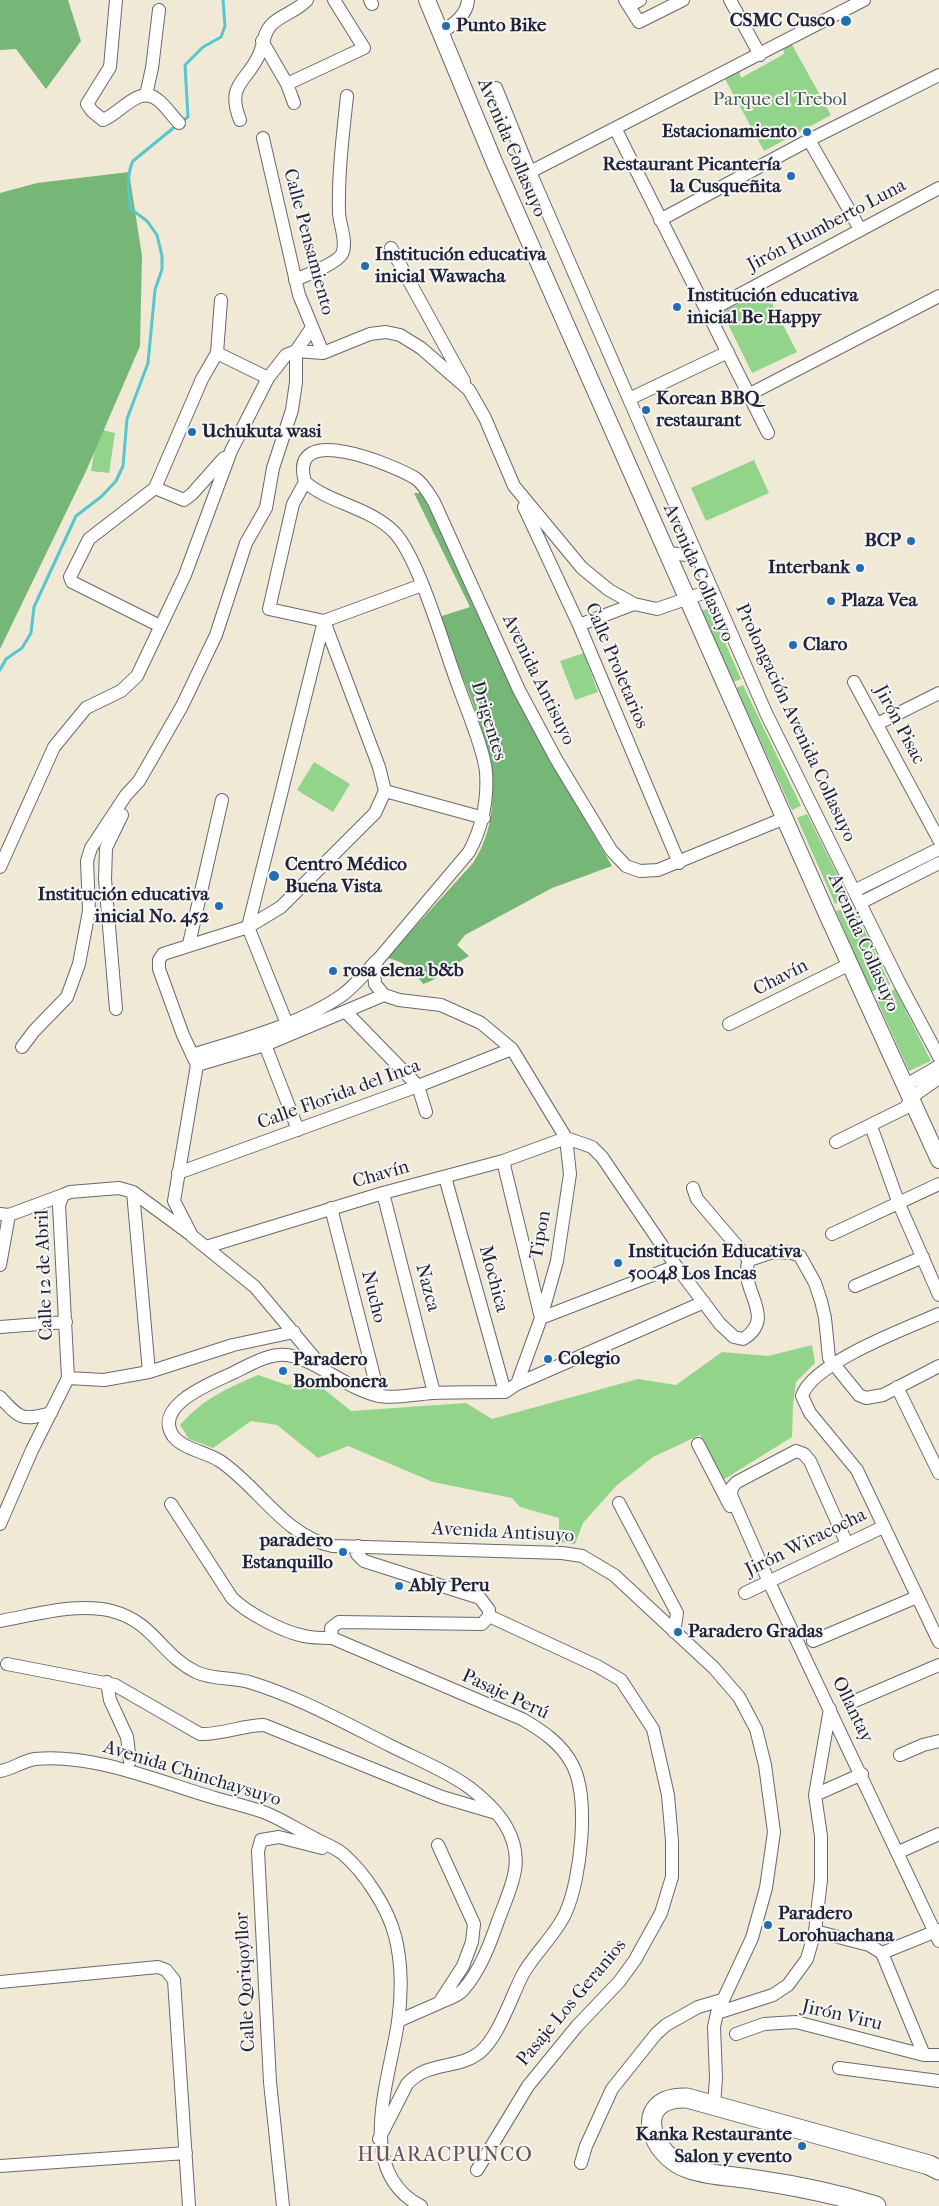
<!DOCTYPE html>
<meta charset="utf-8">
<style>
body{margin:0}
canvas{display:block;background:#f0e9d5}
</style>
<canvas width="939" height="2206"></canvas>
<script>
const ctx = document.querySelector('canvas').getContext('2d');
ctx.lineJoin = 'round';
function paint(path, color) { ctx.fillStyle = color; ctx.fill(path, 'evenodd'); }
function strokePath(path, color, width, dash) { ctx.strokeStyle = color; ctx.lineWidth = width; ctx.lineCap = dash ? 'butt' : 'round'; ctx.setLineDash(dash || []); ctx.stroke(path); }
function drawText(font, color, halo, rows, align = 'center') {
  ctx.font = font + ' "IM FELL French Canon",serif'; ctx.lineWidth = 4; ctx.setLineDash([]); ctx.textBaseline = 'middle'; ctx.strokeStyle = halo; ctx.fillStyle = color; for (const [text, x, y, turn = 0] of rows) {
    ctx.save(); ctx.translate(x, y); ctx.rotate((+turn || 0) * Math.PI / 180); ctx.textAlign = isNaN(turn) ? turn : align; if (halo) ctx.strokeText(text, 0, 0); ctx.fillText(text, 0, 0); ctx.restore();
  }
}
const green = new Path2D(`
 M 790,41 L 831,115 L 764,151 L 724,77 L 739,70 L 741,78 L 784,54 L 783,45 Z
 M 765,290 L 797,352 L 752,373 L 722,312 Z
 M 98,429 L 115,433 L 109,473 L 91,471 Z
 M 754,460 L 769,493 L 706,521 L 691,488 Z
 M 710,608 L 741,679 L 733,682 L 701,611 Z
 M 584,653 L 598,692 L 575,700 L 560,661 Z
 M 743,685 L 801,806 L 792,810 L 736,688 Z
 M 314,762 L 350,784 L 333,812 L 297,790 Z
 M 807,814 L 844,888 L 841,901 L 835,904 L 797,818 Z
 M 842,909 L 857,915 L 890,984 L 871,992 L 836,911 Z
 M 895,989 L 931,1061 L 909,1071 L 876,998 Z
 M 812,1345 L 815,1363 L 796,1382 L 793,1405 L 792,1437 L 723,1480 L 700,1435 L 653,1457 L 616,1486 L 583,1523 L 575,1544 L 559,1542 L 559,1518 L 520,1507 L 512,1498 L 433,1482 L 348,1446 L 318,1458 L 277,1425 L 251,1421 L 213,1448 L 189,1439 L 180,1425 C 204,1398 226,1389 258,1375 L 287,1385 L 314,1381 L 351,1411 L 466,1403 L 492,1419 L 638,1379 L 676,1385 L 722,1352 L 768,1356 Z`);
const forest = new Path2D(`
 M 0,0 L 68,0 L 81,41 L 46,89 L 16,49 L 0,50 Z
 M 129,172 L 142,256 L 140,346 L 87,469 L 0,649 L 0,193 L 37,183 Z
 M 414,493 L 421,493 L 427,501 L 473,605 L 539,741 L 612,866 L 552,888 L 465,935 L 457,945 L 469,956 C 453,965 440,979 423,984 C 412,968 405,962 387,958 L 473,863 C 525,784 461,678 429,602 L 442,616 L 470,607 Z`);
const stream = new Path2D(`
 M 182,121 L 188,117 L 185,65 L 203,47 L 221,37 L 225,26 L 223,0
 M 0,670 L 6,659 L 22,648 L 31,633 L 34,607 L 76,516 L 102,496 L 116,481 L 123,466 L 127,419 L 148,363 L 155,290 L 162,269 L 162,256 L 157,235 L 147,221 L 131,209 C 128,193 126,175 133,161 L 177,125`);
const minor = new Path2D(`
 M 116,0 L 110,67 L 87,104 L 92,111 L 103,120 C 120,114 139,84 158,100 C 166,106 172,116 179,123
 M 370,0 L 372,4
 M 625,0 L 639,22 L 683,0
 M 730,0 L 760,55
 M 629,6 L 640,0
 M 440,34 C 452,25 467,16 468,0
 M 262,41 L 287,84 L 294,103
 M 287,84 L 364,48 L 334,0
 M 496,88 L 530,172 L 766,713 L 900,984 L 939,1057
 M 146,95 L 152,68 L 159,10
 M 240,120 C 226,84 246,83 259,55 C 264,44 263,33 272,24 C 283,14 297,11 307,0
 M 616,130 L 768,433
 M 263,138 L 299,295 L 323,353
 M 809,140 L 860,229
 M 530,172 L 864,0
 M 660,220 L 809,140 L 939,75
 M 391,248 L 464,381
 M 295,280 C 306,275 336,264 342,254 C 348,242 339,224 339,212 C 338,173 343,134 347,96
 M 221,300 L 217,353 L 268,378
 M 707,312 L 939,188
 M 323,353 L 370,334 L 386,332 L 400,335 L 421,348 L 469,390 L 485,418 L 514,486 L 582,568 L 609,590 L 634,604 L 657,609 L 712,590
 M 750,394 L 939,296
 M 629,399 L 728,352
 M 305,482 C 331,504 369,507 394,532 C 419,558 444,648 458,685 C 466,708 484,749 486,772 C 488,801 483,826 469,852 L 377,961 L 374,971 L 375,984 L 384,995 L 399,1000 L 441,1005 L 481,1023 L 512,1049 L 566,1138 L 570,1174 L 557,1261 L 541,1318 L 517,1384 L 505,1392 C 481,1392 456,1392 433,1393 C 415,1394 397,1399 380,1396 C 346,1390 308,1352 279,1355 C 264,1356 247,1366 233,1373 C 214,1382 152,1405 173,1436 C 183,1449 206,1452 220,1461 C 259,1487 285,1537 333,1546 L 562,1553 L 582,1556 L 614,1575 L 714,1668 L 739,1697 L 756,1729 L 765,1765 L 774,1832 L 766,1888 L 752,1938 L 717,2013 L 714,2027 L 716,2078 L 714,2105
 M 305,482 C 287,420 393,465 415,478 C 423,483 429,494 434,502 L 519,690 L 556,759 L 611,850 L 626,866 L 640,871 L 658,870 L 785,818
 M 305,482 L 293,504 L 269,609 L 324,621 L 422,585
 M 155,488 L 184,500 L 192,494 L 224,458
 M 524,507 L 579,625 L 679,863
 M 667,553 L 697,556
 M 579,625 L 634,604
 M 160,626 L 72,582 L 70,577 L 89,539 L 155,488 L 202,379 L 217,353
 M 854,682 L 939,840
 M 877,724 L 939,693
 M 385,791 L 484,818
 M 0,867 L 54,747 L 86,708 L 121,691 L 137,676 L 185,575 L 231,451 L 268,378 L 286,355 L 296,351 L 323,353
 M 854,891 L 939,849
 M 860,903 L 939,863
 M 189,944 L 222,800
 M 116,1009 L 105,879 L 106,848 L 122,815
 M 346,1012 L 418,1086 L 426,1112
 M 729,1024 L 850,964
 M 291,1034 L 248,927 L 324,621
 M 262,1037 L 298,1130
 M 22,1047 L 34,1031 L 67,997 L 79,964 L 89,911 L 87,861 L 91,848 L 126,795 L 139,781 L 182,706 L 216,635 L 246,543 L 266,508 L 273,468 L 292,410 L 296,382 L 296,351 L 311,329
 M 192,1055 C 240,1040 299,1025 341,996 C 354,987 365,973 376,961
 M 197,1065 L 183,1035 L 159,969 L 159,960 L 163,954 L 248,927 L 281,907 L 375,813 L 385,791 L 379,767 L 324,621
 M 197,1065 L 174,1201 L 192,1236 L 255,1287 L 323,1368
 M 197,1065 L 265,1045 L 384,995
 M 906,1085 L 939,1066
 M 871,1126 L 899,1204 L 939,1295
 M 836,1142 L 905,1108 L 916,1094 L 939,1078
 M 503,1161 L 541,1318 L 676,1266
 M 178,1173 L 418,1086 L 512,1049
 M 445,1177 L 505,1392
 M 693,1188 L 697,1199 L 749,1260
 M 133,1192 L 149,1372
 M 383,1193 L 434,1393
 M 331,1208 L 379,1396
 M 0,1214 L 9,1215 L 63,1195
 M 832,1234 L 939,1184
 M 206,1247 L 383,1193 L 503,1161 L 566,1138 L 592,1147 L 602,1157 L 676,1266 L 720,1324 L 734,1337 L 743,1339 C 779,1317 737,1289 749,1260 L 773,1252 L 792,1253 L 800,1256 L 815,1283 L 821,1301 L 825,1318 L 829,1358 L 859,1395 L 866,1398 L 883,1395 L 939,1366
 M 0,1265 L 9,1215
 M 855,1286 L 923,1257
 M 939,1314 C 907,1328 812,1363 802,1396 L 810,1413 L 857,1470 L 939,1642
 M 0,1327 L 66,1322
 M 68,1378 L 59,1205 L 63,1195 L 70,1192 L 119,1188 L 133,1192 L 190,1234
 M 517,1384 L 704,1302
 M 897,1387 L 939,1473
 M 0,1397 C 20,1419 22,1421 51,1413
 M 698,1444 L 730,1506
 M 619,1503 L 677,1613 L 674,1632
 M 171,1504 L 232,1598 C 247,1613 283,1632 304,1636 C 313,1638 323,1638 332,1638
 M 0,1524 L 32,1450 L 68,1378 L 104,1380 L 149,1372 L 233,1345 L 294,1332
 M 847,1544 L 810,1461 L 804,1454 L 796,1451 L 737,1482 L 732,1487 L 731,1495 L 769,1582 L 939,1941
 M 358,1546 L 357,1554 L 364,1561 L 480,1598 L 489,1610 L 489,1616 L 482,1624 L 339,1622 L 331,1628 L 332,1638 L 522,1719 C 541,1730 561,1743 572,1764 C 590,1797 581,1878 566,1912 C 558,1932 534,1954 523,1974 C 511,1997 499,2037 479,2053 C 457,2070 429,2060 407,2084 L 379,2139
 M 745,1593 L 883,1527
 M 0,1621 C 35,1615 77,1602 112,1611 C 154,1622 161,1655 196,1672 C 213,1680 232,1677 249,1682 C 299,1697 345,1723 391,1746 C 417,1759 447,1771 470,1788 C 484,1799 499,1813 507,1828 C 526,1862 510,1888 498,1921 C 490,1944 480,1971 463,1990 C 457,1997 447,1999 439,2003
 M 813,1641 L 917,1597
 M 7,1664 L 115,1685 L 200,1734 C 222,1735 243,1725 264,1725 L 442,1797 L 496,1813
 M 107,1682 L 110,1700 L 127,1737 L 130,1761
 M 850,1703 L 939,1665
 M 900,1755 L 923,1745 L 939,1741
 M 0,1771 C 13,1769 22,1761 35,1759 C 93,1753 160,1782 215,1798 C 232,1803 250,1807 266,1813 C 283,1820 300,1831 316,1839 C 325,1844 336,1848 343,1854 C 365,1873 388,1908 395,1936 C 402,1962 402,1995 398,2022 C 390,2079 353,2171 421,2206
 M 815,1795 L 862,1774
 M 899,1852 L 939,1834
 M 815,1931 L 869,1945 L 882,1953 L 939,1930
 M 882,1953 L 924,2055
 M 0,1982 L 158,1967 L 166,1970 L 174,1980 L 189,2206
 M 717,2013 L 773,1995 L 788,1985 L 807,1959 L 815,1931 L 821,1880 L 821,1836 L 815,1795 L 830,1709
 M 398,2021 L 439,2003 L 463,1966 L 472,1942 L 474,1924 L 438,1845
 M 736,2034 L 764,2024 L 796,2022 L 924,2055 L 939,2055
 M 839,2068 L 939,2081
 M 581,2163 L 586,2146 L 612,2089 L 656,2034 L 666,2025 L 698,2007 L 722,2000
 M 0,2166 L 186,2153
 M 477,2170 L 528,2086 L 577,2026 L 619,1982 L 635,1960 L 661,1913 L 672,1877 L 672,1841 L 668,1795 L 653,1729 L 621,1680 L 597,1666 L 489,1616
 M 283,2206 L 270,2082 L 258,1851 L 261,1840 L 279,1837 L 322,1848`);
const major = new Path2D(`
 M 427,0 L 495,164 L 826,912 L 939,1160`);
const highway = new Path2D(`
 M 876,2206 C 836,2194 798,2186 757,2180 C 735,2176 711,2176 690,2169 C 650,2157 630,2096 687,2098 L 929,2165 L 939,2170`);
const markers = [
 [846,21,6,"#1f6fb2"],
 [446,26,5,"#1f6fb2"],
 [807,132,5,"#1f6fb2"],
 [791,176,5,"#1f6fb2"],
 [365,266,5,"#1f6fb2"],
 [677,307,5,"#1f6fb2"],
 [646,410,5,"#1f6fb2"],
 [192,432,5,"#1f6fb2"],
 [911,541,5,"#1f6fb2"],
 [860,568,5,"#1f6fb2"],
 [831,601,5,"#1f6fb2"],
 [793,645,5,"#1f6fb2"],
 [274,876,6,"#1f6fb2"],
 [219,906,5,"#1f6fb2"],
 [333,971,5,"#1f6fb2"],
 [618,1263,5,"#1f6fb2"],
 [548,1359,5,"#1f6fb2"],
 [283,1371,5,"#1f6fb2"],
 [343,1552,5,"#1f6fb2"],
 [399,1586,5,"#1f6fb2"],
 [678,1632,5,"#1f6fb2"],
 [768,1925,5,"#1f6fb2"],
 [802,2146,5,"#1f6fb2"]
];
const poiNames = [
 ["CSMC Cusco",835,21,"right"],
 ["Punto Bike",456,26],
 ["Estacionamiento",797,132,"right"],
 ["Restaurant Picantería",781,165,"right"],
 ["la Cusqueñita",781,187,"right"],
 ["Institución educativa",375,255],
 ["inicial Wawacha",375,277],
 ["Institución educativa",687,296],
 ["inicial Be Happy",687,318],
 ["Korean BBQ",656,399],
 ["restaurant",656,421],
 ["Uchukuta wasi",202,432],
 ["BCP",901,541,"right"],
 ["Interbank",850,568,"right"],
 ["Plaza Vea",841,601],
 ["Claro",803,645],
 ["Centro Médico",285,865],
 ["Buena Vista",285,887],
 ["Institución educativa",209,895,"right"],
 ["inicial No. 452",209,917,"right"],
 ["rosa elena b&b",343,971],
 ["Institución Educativa",628,1252],
 ["50048 Los Incas",628,1274],
 ["Colegio",558,1359],
 ["Paradero",293,1360],
 ["Bombonera",293,1382],
 ["paradero",333,1541,"right"],
 ["Estanquillo",333,1563,"right"],
 ["Ably Peru",409,1586],
 ["Paradero Gradas",688,1632],
 ["Paradero",778,1914],
 ["Lorohuachana",778,1936],
 ["Kanka Restaurante",792,2135,"right"],
 ["Salon y evento",792,2157,"right"]
];
const parkNames = [
 ["Parque el Trebol",780,100]
];
const streetNames = [
 ["Avenida Collasuyo",511,148,67],
 ["Jirón Humberto Luna",827,226,-28],
 ["Calle Pensamiento",308,242,75],
 ["Avenida Collasuyo",698,573,66],
 ["Calle Proletarios",616,666,67],
 ["Avenida Antisuyo",538,680,64],
 ["Drigentes",488,721,73],
 ["Prolongación Avenida Collasuyo",795,723,65],
 ["Jirón Pisac",899,725,62],
 ["Avenida Collasuyo",863,943,66],
 ["Chavín",781,978,-27],
 ["Calle Florida del Inca",339,1095,-20],
 ["Chavín",381,1175,-16],
 ["Tipon",541,1235,-80],
 ["Calle 12 de Abril",45,1275,-92],
 ["Mochica",493,1279,75],
 ["Nazca",427,1288,75],
 ["Nucho",373,1297,76],
 ["Avenida Antisuyo",503,1533,3],
 ["Jirón Wiracocha",806,1543,-26],
 ["Pasaje Perú",505,1695,25],
 ["Ollantay",852,1710,64],
 ["Avenida Chinchaysuyo",192,1774,17],
 ["Calle Qoriqoyllor",246,1982,-93],
 ["Pasaje Los Geranios",572,2003,-50],
 ["Jirón Viru",842,2016,13]
];
const quarterNames = [
 ["HUARACPUNCO",445,2156]
];
paint(green, '#93d48b');
paint(forest, '#76b677');
strokePath(stream, '#58c6cd', 3);
strokePath(minor, '#6a6871', 14);
strokePath(major, '#6a6871', 18);
strokePath(highway, '#6a6871', 21);
strokePath(minor, '#fff', 12);
strokePath(major, '#fff', 16);
strokePath(highway, '#fff', 19);
for (const [x, y, r, color] of markers) { const dot = new Path2D(); dot.arc(x, y, r, 0, 2 * Math.PI); ctx.fillStyle = color; ctx.fill(dot); strokePath(dot, '#f6f6f2', 2); }
drawText('bold 19px', '#22223b', '#f6f6f2', poiNames, 'left');
drawText('19px', '#445753', '#f6f6f2', parkNames);
drawText('19px', '#22223b', '#f6f6f2', streetNames);
ctx.letterSpacing = '1px';
drawText('21px', '#6d5257', '#f6f6f2', quarterNames);
ctx.letterSpacing = '0px';
</script>
